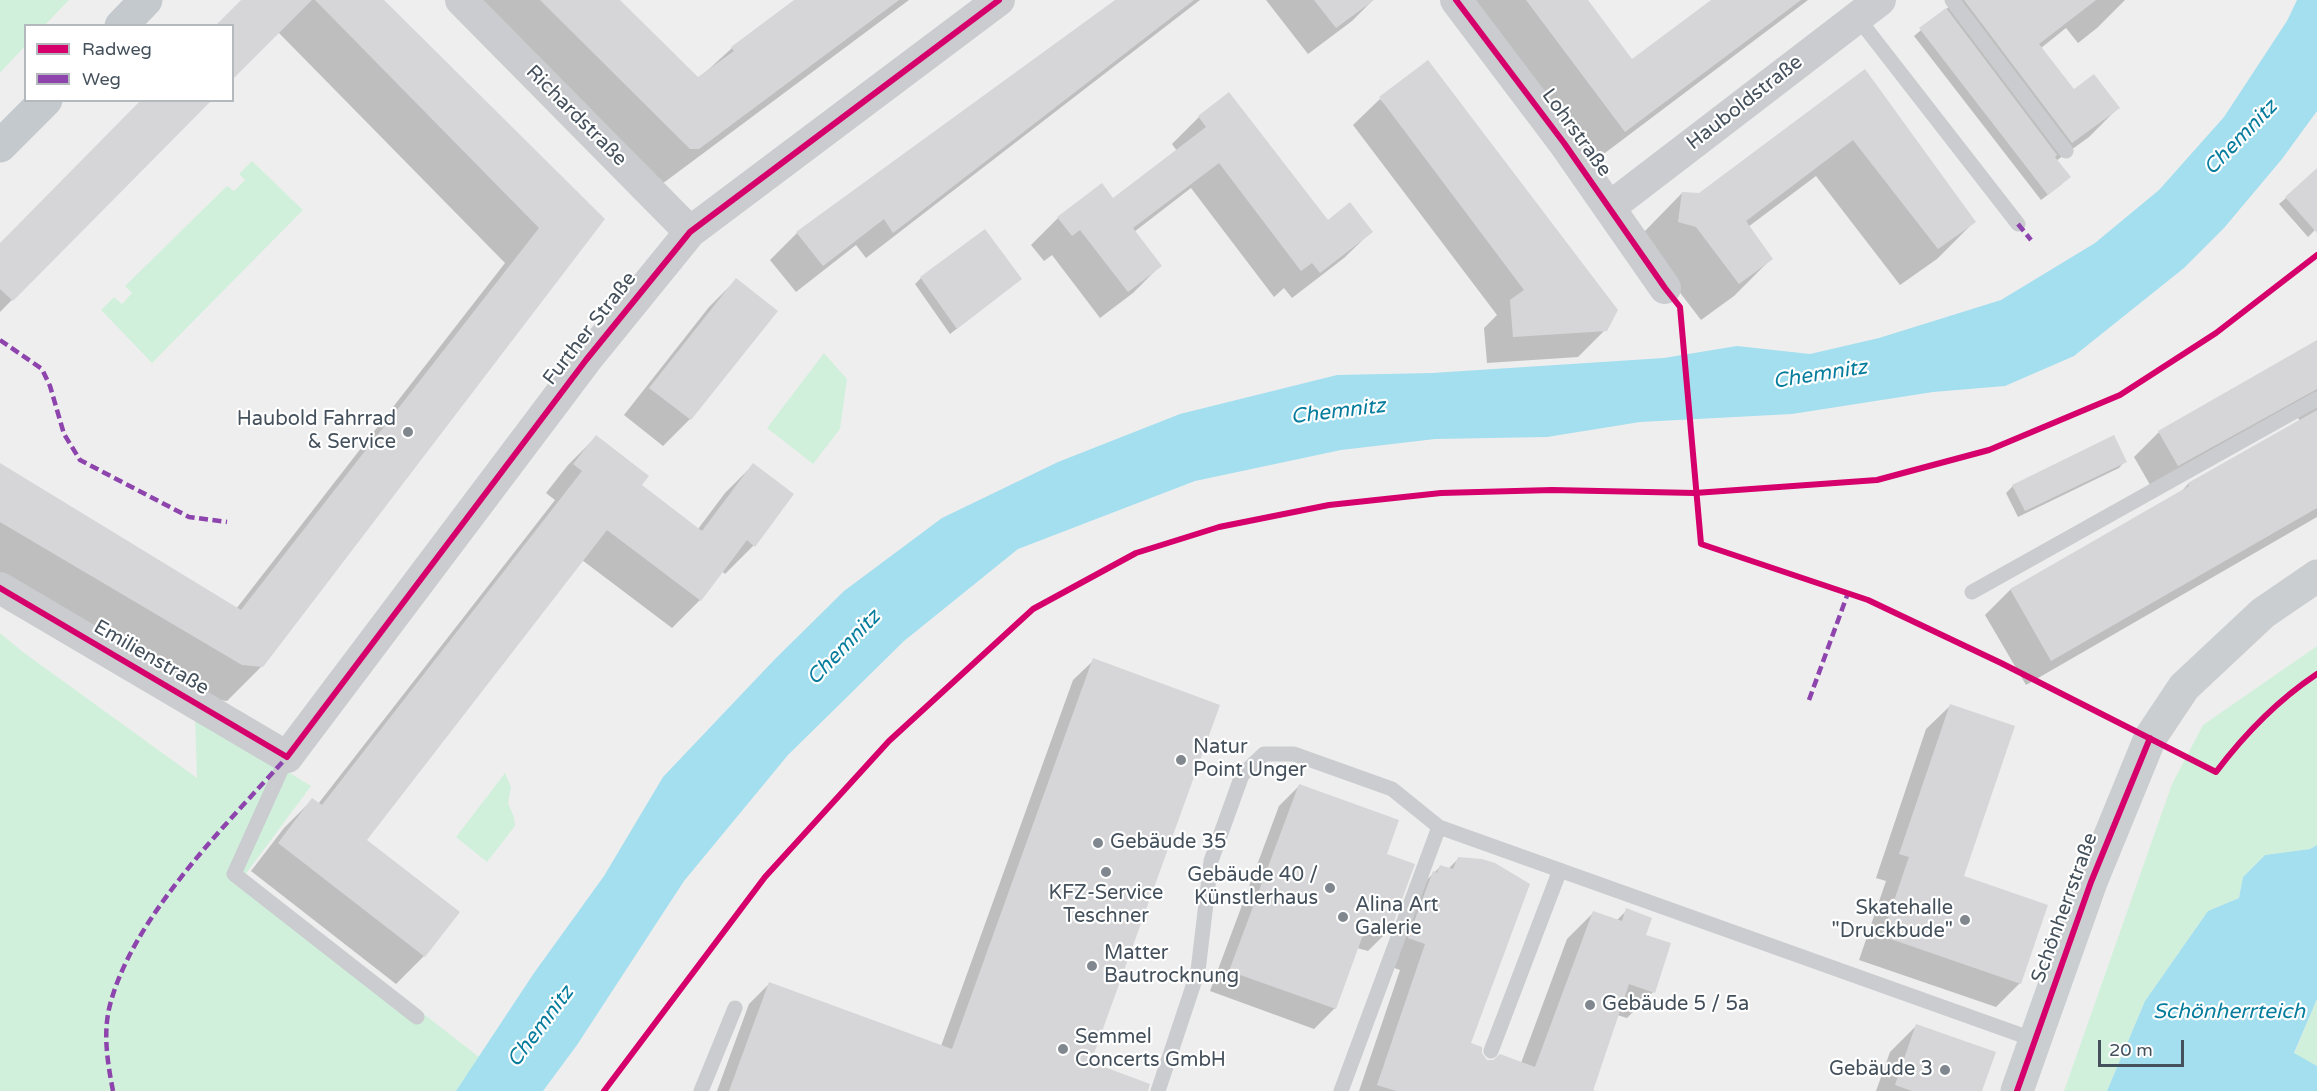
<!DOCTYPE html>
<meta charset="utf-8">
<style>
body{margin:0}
#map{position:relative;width:2317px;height:1091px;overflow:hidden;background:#efeeee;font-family:"Varela Round",sans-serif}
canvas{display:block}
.legend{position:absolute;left:24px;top:24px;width:210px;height:78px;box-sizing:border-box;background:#fff;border:2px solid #b4b9bd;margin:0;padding:8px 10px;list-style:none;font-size:18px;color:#44505b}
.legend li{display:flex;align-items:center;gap:12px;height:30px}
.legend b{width:30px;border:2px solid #b4b9bd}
.scale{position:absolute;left:2098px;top:1040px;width:86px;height:27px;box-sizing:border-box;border:3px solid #44505b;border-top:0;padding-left:8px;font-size:18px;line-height:21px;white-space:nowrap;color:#44505b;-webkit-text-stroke:4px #fff;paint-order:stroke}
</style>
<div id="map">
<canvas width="2317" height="1091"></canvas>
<ul class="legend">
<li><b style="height:8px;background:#d6006c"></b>Radweg</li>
<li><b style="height:8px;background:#8e44ad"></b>Weg</li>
</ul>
<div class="scale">20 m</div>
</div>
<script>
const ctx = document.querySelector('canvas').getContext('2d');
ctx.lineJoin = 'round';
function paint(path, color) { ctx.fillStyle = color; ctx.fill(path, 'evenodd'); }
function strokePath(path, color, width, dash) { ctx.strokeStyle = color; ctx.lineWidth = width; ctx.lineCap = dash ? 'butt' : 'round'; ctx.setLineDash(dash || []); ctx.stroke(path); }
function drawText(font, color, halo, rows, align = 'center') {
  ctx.font = font + ' "Varela Round",sans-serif'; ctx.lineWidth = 4.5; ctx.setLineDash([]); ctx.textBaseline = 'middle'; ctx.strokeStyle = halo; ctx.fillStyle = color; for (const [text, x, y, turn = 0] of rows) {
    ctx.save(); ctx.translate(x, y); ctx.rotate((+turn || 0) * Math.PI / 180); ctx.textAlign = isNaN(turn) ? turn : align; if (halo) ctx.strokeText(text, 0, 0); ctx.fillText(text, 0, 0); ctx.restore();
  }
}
const green = new Path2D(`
 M 0,0 L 69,0 L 45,25 L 26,26 L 25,46 L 0,73 Z
 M 252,161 L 303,210 L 152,363 L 101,310 L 114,297 L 122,304 L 132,293 L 125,286 L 227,186 L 234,191 L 245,180 L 239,174 Z
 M 824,353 L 847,379 L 840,429 L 813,464 L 767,428 Z
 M 0,633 L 23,652 L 197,778 L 195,715 L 311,786 L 245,875 L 479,1057 L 456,1091 L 0,1091 Z
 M 2317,646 L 2317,845 L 2310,849 L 2265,855 L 2243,877 L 2239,898 L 2208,911 L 2145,1001 L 2107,1091 L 2064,1091 L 2172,784 L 2203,725 Z
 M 505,773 L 511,787 L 508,803 L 514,817 L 515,826 L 487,862 L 456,837 Z
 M 2317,999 L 2317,1066 L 2294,1054 Z`);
const water = new Path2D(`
 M 2297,0 L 2317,0 L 2317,111 L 2282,159 L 2224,228 L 2184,268 L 2074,356 L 2005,386 L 1933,392 L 1792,414 L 1640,422 L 1547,437 L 1435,439 L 1341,450 L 1195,481 L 1018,549 L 904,641 L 788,755 L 684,881 L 577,1045 L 543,1091 L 456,1091 L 534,973 L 604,876 L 663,777 L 775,659 L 844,591 L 942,518 L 1058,462 L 1180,414 L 1337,375 L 1432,373 L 1664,358 L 1737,346 L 1810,354 L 1879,338 L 2001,300 L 2095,243 L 2159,190 L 2224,117 L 2287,21 Z
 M 2317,845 L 2317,999 L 2294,1053 L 2317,1066 L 2317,1091 L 2107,1091 L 2145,1001 L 2208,911 L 2239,898 L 2243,877 L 2265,855 L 2310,849 Z`);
const shadow = new Path2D(`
 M 242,0 L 381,0 L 603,219 L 262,666 L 227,701 L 207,699 L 0,577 L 0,465 L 236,609 L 505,263 L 278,32 Z
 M 469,0 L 618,0 L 698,79 L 732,48 L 810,0 L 909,0 L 662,184 Z
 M 1118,0 L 1200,0 L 866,258 L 856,245 L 796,292 L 770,260 L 797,233 Z
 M 1266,0 L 1373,0 L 1352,21 L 1308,54 Z
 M 1472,0 L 1586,0 L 1632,61 L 1713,0 L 1808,0 L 1593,162 Z
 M 1957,0 L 2125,0 L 2097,28 L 2078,43 L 2066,28 L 2041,48 L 2074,92 L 2118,108 L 2089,137 L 2056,161 L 2062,184 L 2041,200 L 1914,36 Z
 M 1865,71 L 1974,222 L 1937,259 L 1900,285 L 1816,176 L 1748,227 L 1771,259 L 1734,296 L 1701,320 L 1658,264 L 1642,259 L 1645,231 L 1682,193 L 1700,194 Z
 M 1229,94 L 1327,222 L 1371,232 L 1344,258 L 1292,298 L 1284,288 L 1274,297 L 1191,188 L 1134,232 L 1160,266 L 1133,293 L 1100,318 L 1052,255 L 1044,261 L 1031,245 L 1058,218 L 1113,200 L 1177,151 L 1172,144 L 1199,117 Z
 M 1380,99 L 1605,330 L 1578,357 L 1487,363 L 1484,328 L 1497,315 L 1353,125 Z
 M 210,100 L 0,312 L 0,245 Z
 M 2317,181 L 2317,228 L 2308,237 L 2279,204 L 2286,198 Z
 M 921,278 L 1013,285 L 950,334 L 915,284 Z
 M 736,280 L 776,311 L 690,419 L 663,446 L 624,415 L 709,307 Z
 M 2317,342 L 2317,517 L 2026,685 L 1985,615 L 2010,590 L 2179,494 L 2188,484 L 2300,421 L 2296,415 L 2153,490 L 2134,457 L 2159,432 Z
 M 596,437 L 640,485 L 698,529 L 725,493 L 753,465 L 753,546 L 725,574 L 722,571 L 700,600 L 672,628 L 582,560 L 365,840 L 424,956 L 396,984 L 251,871 L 284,828 L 312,800 L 318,804 L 555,500 L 546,493 L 568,465 Z
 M 2125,461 L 2119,468 L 2018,517 L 2006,493 L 2013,486 Z
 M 1094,660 L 1089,1062 L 1138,1091 L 717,1091 L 749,1004 L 769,984 L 941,1046 L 1073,680 Z
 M 1950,706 L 1962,877 L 2020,983 L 1996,1007 L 1859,960 L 1886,881 L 1876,878 L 1926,729 Z
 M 1299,786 L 1385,855 L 1388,931 L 1368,951 L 1357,948 L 1335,1008 L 1314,1029 L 1210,991 L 1279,806 Z
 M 1458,859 L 1469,1044 L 1488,1062 L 1521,1063 L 1567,939 L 1593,913 L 1616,921 L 1627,910 L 1644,936 L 1653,992 L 1627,1018 L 1617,1015 L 1591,1090 L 1595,1091 L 1359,1091 L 1400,970 L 1383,964 L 1407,899 L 1440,867 L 1448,869 Z
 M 1916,1026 L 1980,1091 L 1876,1091 L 1890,1052 Z`);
const building = new Path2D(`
 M 241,0 L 312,0 L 232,80 L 232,26 L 215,26 Z
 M 315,0 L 384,0 L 605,219 L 263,667 L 242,665 L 0,522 L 0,463 L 241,610 L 539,228 Z
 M 540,0 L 620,0 L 698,77 L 734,51 L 731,47 L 794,0 L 899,0 L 699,149 L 690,149 Z
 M 1115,0 L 1194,0 L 893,233 L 884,219 L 823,266 L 796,232 Z
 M 1314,0 L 1374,0 L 1336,28 Z
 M 1526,0 L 1588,0 L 1632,59 L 1711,0 L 1801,0 L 1625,132 Z
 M 1964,0 L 2096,0 L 2039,44 L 2074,89 L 2094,74 L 2120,108 L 2072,143 Z
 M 1946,8 L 2057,155 L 2055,157 L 2071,177 L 2048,195 L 1919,28 Z
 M 1428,60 L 1618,310 L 1607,331 L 1513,337 L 1510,300 L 1524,290 L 1379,97 Z
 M 1865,69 L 1976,222 L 1938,249 L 1853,140 L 1746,221 L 1773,259 L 1739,284 L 1696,227 L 1678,222 L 1682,192 L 1699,193 Z
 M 1229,92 L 1328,220 L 1350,202 L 1373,232 L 1320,273 L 1312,263 L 1301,271 L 1219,163 L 1133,228 L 1162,266 L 1128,292 L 1080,230 L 1072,236 L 1057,217 L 1102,183 L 1113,198 L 1206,127 L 1198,116 Z
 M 141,100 L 212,100 L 13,301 L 0,289 L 0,243 Z
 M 2317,168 L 2317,233 L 2285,197 Z
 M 985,229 L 1022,279 L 957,329 L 920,277 Z
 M 736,278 L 778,311 L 691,420 L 649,388 Z
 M 2317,340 L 2317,389 L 2178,466 L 2158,431 Z
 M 2317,410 L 2317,508 L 2051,661 L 2010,589 L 2189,486 L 2188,483 Z
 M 596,435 L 649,476 L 642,485 L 702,531 L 753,463 L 794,494 L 755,547 L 747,540 L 701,601 L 607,530 L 367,840 L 460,912 L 425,957 L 278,843 L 312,798 L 322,805 L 582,471 L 573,464 Z
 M 2114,435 L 2127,462 L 2025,511 L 2012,485 Z
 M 1093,658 L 1220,705 L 1091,1062 L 1150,1084 L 1148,1091 L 729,1091 L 769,982 L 952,1049 Z
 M 1950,704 L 2015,726 L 1964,876 L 2048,905 L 2021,984 L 1882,936 L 1909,857 L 1899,854 Z
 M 1299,784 L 1399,820 L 1387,854 L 1415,864 L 1390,932 L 1367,924 L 1336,1009 L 1229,971 Z
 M 1458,857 L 1482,859 L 1495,863 L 1530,884 L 1471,1043 L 1482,1047 L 1482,1053 L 1487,1060 L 1493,1060 L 1500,1054 L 1535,1067 L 1593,911 L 1622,921 L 1626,908 L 1652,918 L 1646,935 L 1671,943 L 1655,993 L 1629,984 L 1593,1091 L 1396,1091 L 1377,1085 L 1425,944 L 1408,938 L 1433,871 L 1437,873 L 1440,865 L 1453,869 Z
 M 1916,1024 L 1996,1052 L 1982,1091 L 1912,1091 L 1895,1085 Z`);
const service = new Path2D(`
 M 1952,0 L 2066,151
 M 1857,17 L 2018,224
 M 1972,592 L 2317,399
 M 287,757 L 234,874 L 417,1017
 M 1491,1051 L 1560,870
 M 701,1091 L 735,1008
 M 1158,1091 L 1198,971 L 1211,861 L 1242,775 L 1264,754 L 1294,754 L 1392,789 L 1439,827 L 2035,1040
 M 1341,1091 L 1439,827`);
const minor = new Path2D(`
 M 461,0 L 690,232
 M 1456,0 L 1564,143 L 1665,288
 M 1610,207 L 1880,0
 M 0,588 L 287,757 L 586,360 L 690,232 L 999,0`);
const secondary = new Path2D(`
 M 2017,1091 L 2091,882 L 2150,738 L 2184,687 L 2263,613 L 2317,576`);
const primary = new Path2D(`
 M 121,26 L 146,0
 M 0,146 L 46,100`);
const quiet = new Path2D(`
 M 2018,224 L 2031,240
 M 0,340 L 42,369 L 50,386 L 64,434 L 80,460 L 189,517 L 227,522
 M 1809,700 L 1848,593
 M 113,1091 C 108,1065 103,1036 109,1009 C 130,919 226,825 287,757`);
const cycleway = new Path2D(`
 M 1456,0 L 1564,143 L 1665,288 L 1680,307 L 1701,544 L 1868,600 L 2001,663 L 2216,772 C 2244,735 2278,700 2317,674
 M 0,588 L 287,757 L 586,360 L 690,232 L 999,0
 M 604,1091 L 765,877 L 889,741 L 1033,609 L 1136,553 L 1219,527 L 1329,505 L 1441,493 L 1552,490 L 1695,493 L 1877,480 L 1989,450 L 2120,395 L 2216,333 L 2317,255
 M 2017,1091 L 2091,882 L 2150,738`);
const markers = [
 [408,432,6,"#80878e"],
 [1181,760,6,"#80878e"],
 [1098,843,6,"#80878e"],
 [1106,872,6,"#80878e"],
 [1330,888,6,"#80878e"],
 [1343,917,6,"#80878e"],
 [1965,920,6,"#80878e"],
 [1092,966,6,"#80878e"],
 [1590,1005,6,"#80878e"],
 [1063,1049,6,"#80878e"],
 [1945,1070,6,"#80878e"]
];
const streetNames = [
 ["Hauboldstraße",1745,103,-38],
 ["Richardstraße",576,116,45],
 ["Lohrstraße",1576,133,54],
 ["Further Straße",590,329,-52],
 ["Emilienstraße",151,658,30],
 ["Schönherrstraße",2065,908,-70]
];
const poiNames = [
 ["Haubold Fahrrad",396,420,"right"],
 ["& Service",396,443,"right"],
 ["Natur",1193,748],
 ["Point Unger",1193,771],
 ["Gebäude 35",1110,843],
 ["Gebäude 40 /",1318,876,"right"],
 ["Künstlerhaus",1318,899,"right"],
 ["KFZ-Service",1106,894,"center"],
 ["Teschner",1106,917,"center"],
 ["Alina Art",1355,906],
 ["Galerie",1355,929],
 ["Skatehalle",1953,909,"right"],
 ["\"Druckbude\"",1953,932,"right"],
 ["Matter",1104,954],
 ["Bautrocknung",1104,977],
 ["Gebäude 5 / 5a",1602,1005],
 ["Semmel",1075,1038],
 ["Concerts GmbH",1075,1061],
 ["Gebäude 3",1933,1070,"right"]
];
const waterNames = [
 ["Chemnitz",2241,138,-46],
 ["Chemnitz",1820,375,-9],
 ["Chemnitz",1338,412,-7],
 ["Chemnitz",844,648,-46],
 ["Schönherrteich",2229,1012],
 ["Chemnitz",541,1027,-53]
];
paint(green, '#d1f0dc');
paint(water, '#a3dfef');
paint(shadow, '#0003');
paint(building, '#d6d6d8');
strokePath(service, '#cacccf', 15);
strokePath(minor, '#cacccf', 32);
strokePath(secondary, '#caced1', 33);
strokePath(primary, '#c4c9cd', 33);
strokePath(quiet, '#8e44ad', 4.5, [9, 4.5]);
strokePath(cycleway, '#d6006c', 6);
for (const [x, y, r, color] of markers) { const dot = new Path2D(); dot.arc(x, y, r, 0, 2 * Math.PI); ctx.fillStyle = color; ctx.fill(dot); strokePath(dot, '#fff', 2); }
drawText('20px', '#44505b', '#fff', streetNames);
drawText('20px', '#44505b', '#fff', poiNames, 'left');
drawText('italic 21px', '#067d9d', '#fff', waterNames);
</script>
